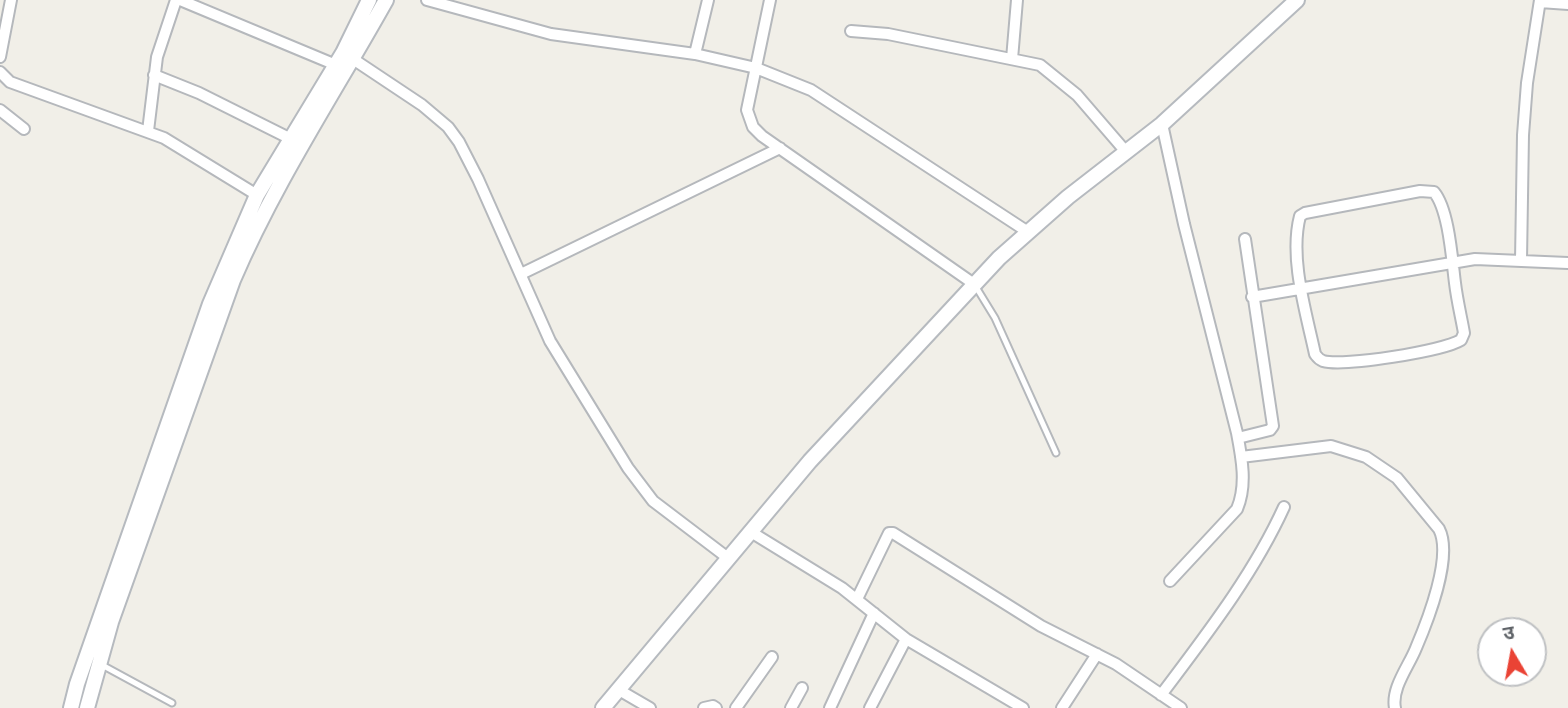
<!DOCTYPE html>
<meta charset="utf-8">
<style>
body{margin:0}
#map{position:relative;width:1568px;height:708px;overflow:hidden;background:#f1efe8;font-family:"Fira Sans Condensed","Noto Sans Devanagari",sans-serif}
canvas{display:block}
.north{position:absolute;left:1477px;top:617px;width:70px;height:70px;box-sizing:border-box;background:#fff;border:2px solid #bfc1c3;border-radius:50%;rotate:350deg;font-size:19px;font-weight:700;line-height:28px;text-align:center;color:#5f6368}
.north::after{content:'';display:block;margin:auto;width:24px;height:32px;background:#ea4335;clip-path:polygon(50% 0,100% 100%,50% 72%,0 100%)}
</style>
<div id="map">
<canvas width="1568" height="708"></canvas>
<div class="north">उ</div>
</div>
<script>
const ctx = document.querySelector('canvas').getContext('2d');
ctx.lineJoin = 'round';
function strokePath(path, color, width, dash) { ctx.strokeStyle = color; ctx.lineWidth = width; ctx.lineCap = dash ? 'butt' : 'round'; ctx.setLineDash(dash || []); ctx.stroke(path); }
const lane = new Path2D(`
 M 976,287 L 995,318 L 1056,453
 M 102,665 L 172,703`);
const street = new Path2D(`
 M 180,0 L 336,65
 M 427,0 L 551,34 L 695,54 L 756,68 L 811,90 L 1028,232
 M 770,0 L 747,110 L 753,127 L 762,136 L 974,284
 M 1540,2 L 1568,4
 M 851,31 L 888,34 L 1040,65 L 1077,95 L 1127,153
 M 695,54 L 708,0
 M 0,57 L 11,0
 M 353,59 L 422,105 L 448,127 L 459,142 L 478,179 L 550,341 L 628,468 L 653,501 L 728,558
 M 1012,59 L 1017,0
 M 0,72 L 10,82 L 164,138 L 257,195
 M 154,75 L 199,93 L 291,139
 M 0,110 L 24,129
 M 1162,124 L 1184,224 L 1237,433 C 1242,459 1247,485 1237,509 L 1170,581
 M 148,131 L 157,57 L 176,0
 M 1420,191 L 1434,192 C 1449,210 1452,260 1455,283 C 1457,300 1461,316 1464,333 L 1461,340 C 1443,351 1343,367 1323,361 C 1318,359 1318,358 1315,354 C 1306,312 1289,258 1300,216 L 1305,213 Z
 M 1521,260 L 1523,135 L 1527,83 L 1540,0
 M 521,274 L 780,148
 M 1252,297 L 1475,259 L 1568,263
 M 1238,438 L 1270,430 L 1273,426 L 1245,239
 M 1241,457 L 1331,446 L 1366,457 L 1397,478 L 1439,529 C 1453,556 1428,620 1416,648 C 1409,666 1391,688 1395,708
 M 751,532 L 842,588 L 906,639 L 1023,708
 M 857,599 L 889,533 L 893,533 L 1041,626 L 1116,664 L 1181,708
 M 619,690 L 650,708
 M 1161,695 C 1206,635 1253,575 1284,507
 M 704,708 L 713,706 L 716,708
 M 736,708 L 772,657
 M 791,708 L 802,688
 M 830,708 L 874,613
 M 870,708 L 906,639
 M 1062,708 L 1097,654`);
const secondary = new Path2D(`
 M 71,708 L 77,684 L 210,304 L 257,195 L 343,53 L 369,0
 M 87,708 L 111,622 L 233,280 C 275,182 334,93 386,0
 M 603,708 L 810,461 L 999,258 L 1068,197 L 1162,124 L 1297,0`);
strokePath(lane, '#b5b8bc', 9);
strokePath(street, '#b5b8bc', 14);
strokePath(secondary, '#b6babf', 18);
strokePath(lane, '#fff', 5);
strokePath(street, '#fff', 10);
strokePath(secondary, '#fff', 14);
</script>
